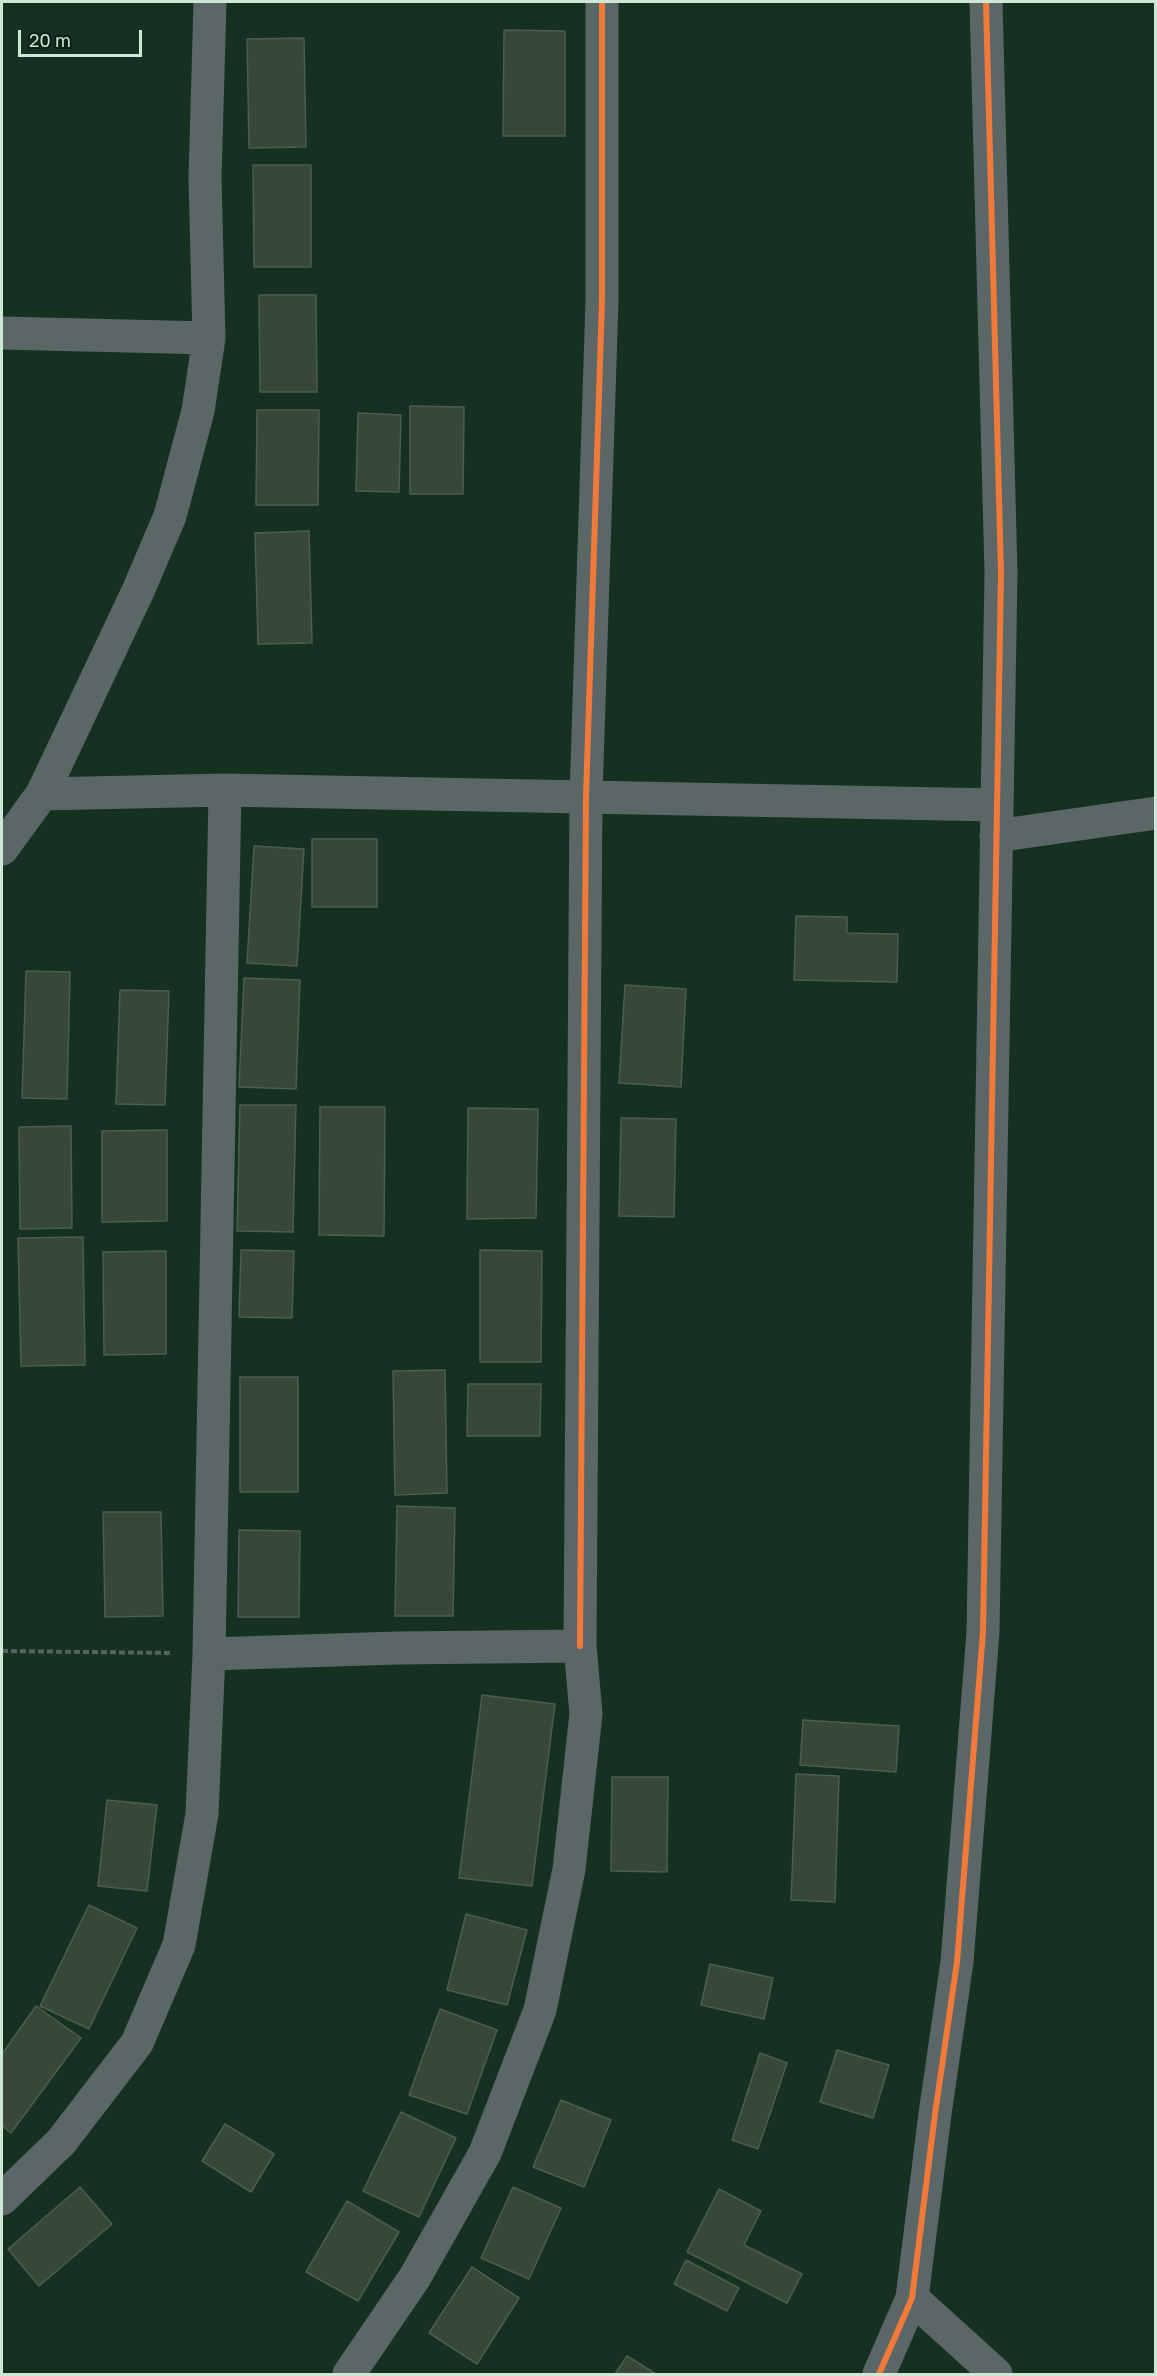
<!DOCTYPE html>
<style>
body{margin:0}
#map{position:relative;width:1157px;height:2376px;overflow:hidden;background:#163121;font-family:"Golos Text",sans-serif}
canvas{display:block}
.frame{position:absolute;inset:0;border:3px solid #cfe8d5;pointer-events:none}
.scale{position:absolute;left:18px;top:30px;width:124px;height:27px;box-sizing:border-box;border:3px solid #cfe8d5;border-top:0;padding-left:8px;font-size:18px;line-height:21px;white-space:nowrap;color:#cfe8d5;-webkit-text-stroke:4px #0b1f12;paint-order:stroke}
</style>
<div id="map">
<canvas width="1157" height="2376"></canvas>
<div class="frame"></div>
<div class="scale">20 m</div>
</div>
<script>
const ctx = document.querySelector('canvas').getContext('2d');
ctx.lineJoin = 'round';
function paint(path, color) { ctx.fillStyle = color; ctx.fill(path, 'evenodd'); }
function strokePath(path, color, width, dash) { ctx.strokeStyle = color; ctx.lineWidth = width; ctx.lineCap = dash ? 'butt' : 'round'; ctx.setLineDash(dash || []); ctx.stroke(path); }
const building = new Path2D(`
 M 504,30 L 565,31 L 565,136 L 503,136 Z
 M 304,38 L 306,147 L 249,148 L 247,39 Z
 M 253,165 L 311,165 L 311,267 L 254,267 Z
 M 259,295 L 316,295 L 317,392 L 260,392 Z
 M 410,406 L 464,407 L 463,494 L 410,494 Z
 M 257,410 L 319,410 L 318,505 L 256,505 Z
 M 358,413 L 401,415 L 399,492 L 356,491 Z
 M 309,531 L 312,643 L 258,644 L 255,533 Z
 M 312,839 L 377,839 L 377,907 L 312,907 Z
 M 254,846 L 304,849 L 297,966 L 247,963 Z
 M 796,916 L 847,917 L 847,933 L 898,934 L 897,982 L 794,980 Z
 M 26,971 L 70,972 L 67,1099 L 22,1098 Z
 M 244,978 L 300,980 L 296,1089 L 239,1087 Z
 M 625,985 L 686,989 L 681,1087 L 619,1083 Z
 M 120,990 L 169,991 L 165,1105 L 116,1104 Z
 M 240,1105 L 296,1105 L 293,1232 L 237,1231 Z
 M 320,1107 L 385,1107 L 384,1236 L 319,1235 Z
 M 468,1108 L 538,1109 L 536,1218 L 467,1219 Z
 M 621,1118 L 676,1119 L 674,1217 L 619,1216 Z
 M 71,1126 L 72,1228 L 20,1229 L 19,1127 Z
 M 167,1130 L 167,1221 L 102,1222 L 102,1131 Z
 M 83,1237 L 85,1365 L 21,1366 L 18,1238 Z
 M 241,1250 L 294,1251 L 292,1318 L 239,1317 Z
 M 480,1250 L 542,1251 L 541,1362 L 480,1362 Z
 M 166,1251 L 166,1354 L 104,1355 L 103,1252 Z
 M 445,1370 L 447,1493 L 395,1495 L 393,1371 Z
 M 240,1377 L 298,1377 L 298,1492 L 240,1492 Z
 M 468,1384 L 541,1384 L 540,1436 L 467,1436 Z
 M 397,1506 L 455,1508 L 453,1616 L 395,1616 Z
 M 103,1512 L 161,1512 L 163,1616 L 105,1617 Z
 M 239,1530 L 300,1531 L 299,1617 L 238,1617 Z
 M 482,1695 L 555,1704 L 532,1886 L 459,1878 Z
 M 803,1720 L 899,1726 L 896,1772 L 800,1765 Z
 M 796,1774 L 839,1776 L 835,1902 L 791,1900 Z
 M 612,1777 L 668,1777 L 667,1872 L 611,1871 Z
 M 107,1800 L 157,1805 L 147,1891 L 98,1886 Z
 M 89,1905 L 137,1928 L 89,2029 L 40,2006 Z
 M 466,1914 L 527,1930 L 507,2005 L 447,1990 Z
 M 710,1964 L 773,1978 L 764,2019 L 701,2005 Z
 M 36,2006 L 81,2038 L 11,2133 L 2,2126 L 2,2054 Z
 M 440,2009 L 497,2030 L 467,2114 L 409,2095 Z
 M 837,2050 L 889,2065 L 873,2118 L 820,2102 Z
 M 760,2053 L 787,2063 L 758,2149 L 732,2140 Z
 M 561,2100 L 611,2120 L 584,2187 L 533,2167 Z
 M 401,2112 L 456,2138 L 419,2217 L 363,2191 Z
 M 225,2124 L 274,2154 L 251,2192 L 202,2161 Z
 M 80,2187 L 112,2224 L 39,2286 L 8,2249 Z
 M 513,2187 L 561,2208 L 529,2279 L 481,2258 Z
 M 719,2189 L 761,2211 L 744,2245 L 802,2274 L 787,2303 L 687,2252 Z
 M 347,2201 L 399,2232 L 358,2301 L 306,2272 Z
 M 686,2260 L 739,2288 L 727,2311 L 674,2284 Z
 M 472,2267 L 519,2298 L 477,2364 L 429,2333 Z
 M 627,2356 L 656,2374 L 615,2374 Z`);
const path = new Path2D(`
 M 2,1651 L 172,1653`);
const street = new Path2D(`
 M 2,333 L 209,338
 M 42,794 L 138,591 L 170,516 L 198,411 L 209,338 L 205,178 L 210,2
 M 996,836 L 1156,813
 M 2,849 L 42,794 L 225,790 L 996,805
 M 580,1646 L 586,796 L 602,301 L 602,2
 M 209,1654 L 398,1648 L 580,1646 L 586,1714 L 569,1869 L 540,2010 L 485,2153 L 415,2277 L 349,2374
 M 2,2199 L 61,2142 L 137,2043 L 179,1945 L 202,1814 L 209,1654 L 225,790
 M 912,2298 L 996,2374
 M 879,2374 L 912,2298 L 935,2114 L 957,1962 L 983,1632 L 1001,573 L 986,2`);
const cycleway = new Path2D(`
 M 580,1646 L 586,796 L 602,301 L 602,2
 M 879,2374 L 912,2298 L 935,2114 L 957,1962 L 983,1632 L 1001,573 L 986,2`);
paint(building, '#374838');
strokePath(building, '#4c5e4e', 1.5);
strokePath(path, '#55635f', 4, [6, 3]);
strokePath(street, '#5a6766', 33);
strokePath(cycleway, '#f17a3a', 6);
</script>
